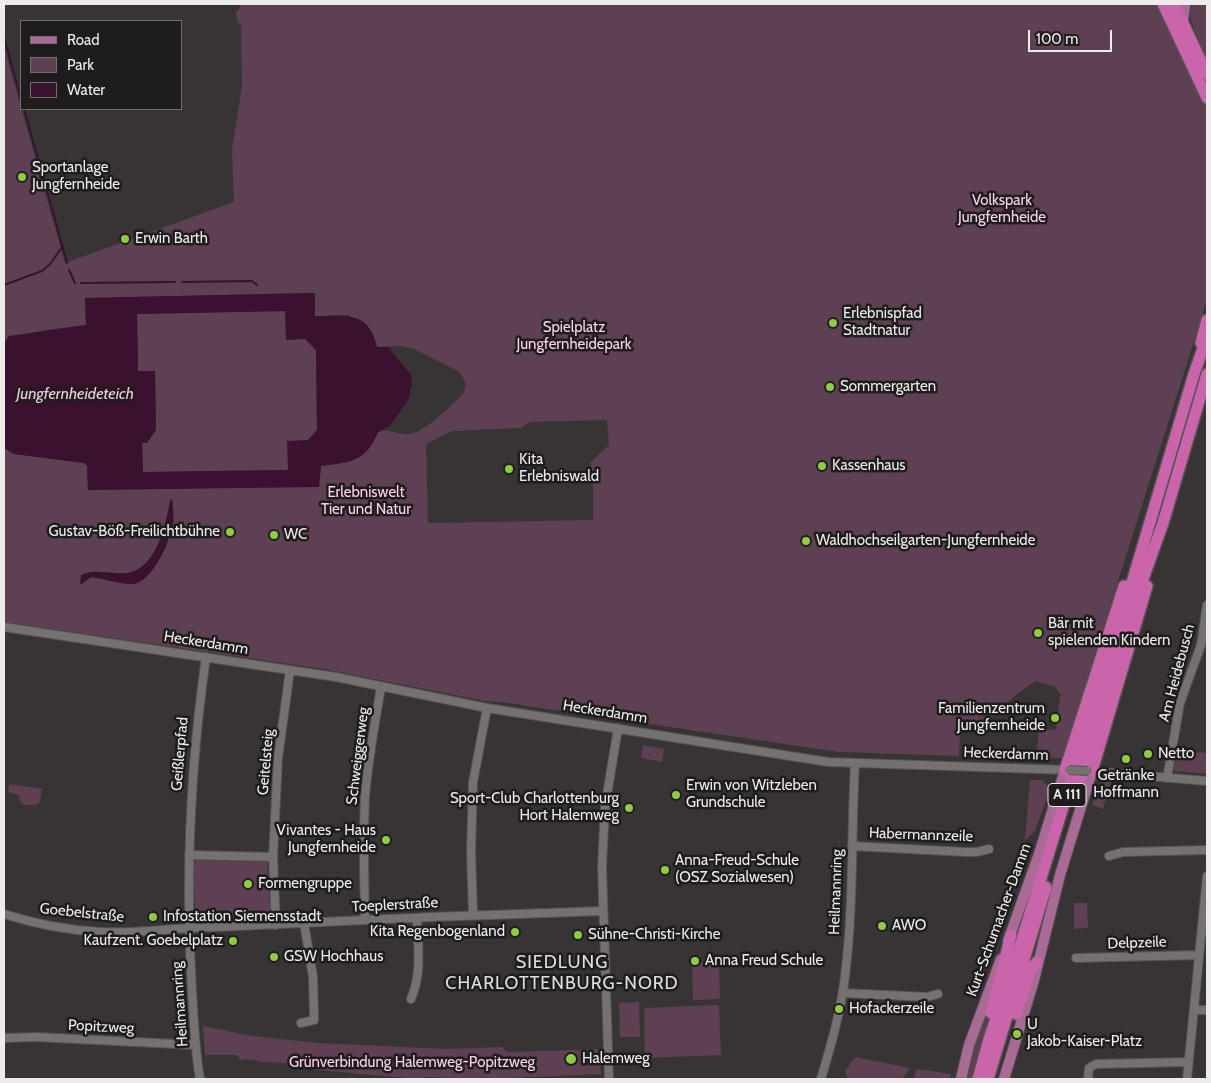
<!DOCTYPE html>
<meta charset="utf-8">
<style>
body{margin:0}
#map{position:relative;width:1211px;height:1083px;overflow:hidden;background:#383436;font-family:Cabin,sans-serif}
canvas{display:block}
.frame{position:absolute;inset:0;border:5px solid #eeebed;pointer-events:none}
.legend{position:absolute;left:20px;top:20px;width:162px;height:90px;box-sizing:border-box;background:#1e1c1d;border:1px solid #716f70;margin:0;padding:6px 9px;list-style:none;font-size:15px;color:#eeebed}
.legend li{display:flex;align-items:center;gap:10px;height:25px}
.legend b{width:25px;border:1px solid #716f70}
.scale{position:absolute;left:1028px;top:30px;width:84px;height:22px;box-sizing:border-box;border:2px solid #eeebed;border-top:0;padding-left:6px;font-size:15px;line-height:18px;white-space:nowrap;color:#eeebed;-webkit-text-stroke:4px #1e1c1d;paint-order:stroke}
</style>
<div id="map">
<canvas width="1211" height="1083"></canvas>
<div class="frame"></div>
<ul class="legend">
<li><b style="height:6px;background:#a96a95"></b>Road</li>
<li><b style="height:14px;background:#5e4053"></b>Park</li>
<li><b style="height:14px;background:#3a112e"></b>Water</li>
</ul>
<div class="scale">100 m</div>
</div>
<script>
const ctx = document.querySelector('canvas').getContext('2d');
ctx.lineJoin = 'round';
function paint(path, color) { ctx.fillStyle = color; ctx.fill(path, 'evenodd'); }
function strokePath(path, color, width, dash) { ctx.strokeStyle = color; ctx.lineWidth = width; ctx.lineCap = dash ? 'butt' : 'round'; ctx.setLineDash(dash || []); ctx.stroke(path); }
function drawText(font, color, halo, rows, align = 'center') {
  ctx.font = font + ' Cabin,sans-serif'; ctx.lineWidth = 5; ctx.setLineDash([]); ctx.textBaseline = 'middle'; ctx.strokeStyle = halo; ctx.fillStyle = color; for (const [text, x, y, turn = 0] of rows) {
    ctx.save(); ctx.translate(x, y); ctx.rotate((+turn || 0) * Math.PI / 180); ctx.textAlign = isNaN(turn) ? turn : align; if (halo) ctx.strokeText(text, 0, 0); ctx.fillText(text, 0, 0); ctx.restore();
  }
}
const green = new Path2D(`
 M 240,4 L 1159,4 L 1207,108 L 1207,300 L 1062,758 L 1036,758 L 1039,729 L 1056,730 L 1060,696 L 1062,696 L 1054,686 L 1036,681 L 1018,693 L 987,722 L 960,727 L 959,756 L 839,752 L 501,702 L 485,701 L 324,669 L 4,622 L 4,448 L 14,454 L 84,463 L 87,465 L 88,490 L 319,486 L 321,466 C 350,462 366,462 378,432 C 390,428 397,435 409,434 C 426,432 450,406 463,394 C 468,385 465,378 458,371 L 414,349 L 401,346 L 377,347 L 349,315 L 315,316 L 314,293 L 85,298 L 86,325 L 46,330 L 7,339 L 4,343 L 4,47 L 65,263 L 234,202 L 232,150 L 242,86 L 241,26 L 237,21 L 236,12 L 241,7 ZM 607,420 L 609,445 L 590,463 L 593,475 L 593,520 L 428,523 L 426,444 L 452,431 L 521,428 L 530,422 ZM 170,501 L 174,521 L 166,547 L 152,570 L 121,583 L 91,577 L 85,581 L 89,572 C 101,572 116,575 128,573 C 156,569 166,525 170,501 Z
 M 1193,4 L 1207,4 L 1207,59 L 1191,21 L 1190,8 Z
 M 286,311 L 305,339 L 316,349 L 317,430 L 308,440 L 288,470 L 143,472 L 142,443 L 156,430 L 155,371 L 138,371 L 137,314 Z
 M 643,745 L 664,749 L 662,762 L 641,758 Z
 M 1177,751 L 1207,753 L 1207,774 L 1174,771 Z
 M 1030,780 L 1043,780 L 1047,785 L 1049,792 L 1035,831 L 1025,840 Z
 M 1103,781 L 1111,781 L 1103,809 L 1092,805 L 1099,784 Z
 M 9,784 L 42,789 L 40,802 L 36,805 L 24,805 L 20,801 L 19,795 L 8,792 Z
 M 197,860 L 267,862 L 271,916 L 268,918 L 197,920 L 195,917 L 193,863 Z
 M 1074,903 L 1087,903 L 1088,928 L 1074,929 Z
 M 719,962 L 720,999 L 693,1000 L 692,963 Z
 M 997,976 L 976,1072 L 973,1079 L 965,1079 L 971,1054 Z
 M 639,1002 L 640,1037 L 620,1037 L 619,1003 Z
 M 719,1005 L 721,1055 L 645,1058 L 644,1008 Z
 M 203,1026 L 252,1036 L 318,1043 L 447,1049 L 502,1047 L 507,1052 L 599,1049 L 601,1074 L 485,1079 L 482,1077 L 480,1079 L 426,1077 L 417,1079 L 296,1068 L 287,1063 L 260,1062 L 255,1060 L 242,1059 L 241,1061 L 237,1055 L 205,1055 Z
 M 855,1057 L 910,1068 L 902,1079 L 848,1078 L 845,1071 Z
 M 916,1069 L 951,1074 L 950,1079 L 914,1079 Z`);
const water = new Path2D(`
 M 315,293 L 315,316 C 346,316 369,310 377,347 L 388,347 L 411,375 L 412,384 L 408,400 L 390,426 L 378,432 C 366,462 350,462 321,466 L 319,487 L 88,490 L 87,466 L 84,463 L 14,454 L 4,448 L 4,343 L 9,336 L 86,325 L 85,298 ZM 285,311 L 286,340 L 305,339 L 316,350 L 317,430 L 308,440 L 287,441 L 288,470 L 143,472 L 142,443 L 147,443 L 156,430 L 155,371 L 138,371 L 137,314 Z
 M 172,499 C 173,506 174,515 173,522 C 171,539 153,582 133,584 C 119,585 105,578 91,577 L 82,584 L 80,583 L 81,575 C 96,568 111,575 127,573 C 156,569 166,525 170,501 Z`);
const stream = new Path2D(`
 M 4,37 L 21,99
 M 24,109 L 67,263
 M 69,270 L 75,283
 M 182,282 L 252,281 L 257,285
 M 81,283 L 175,282
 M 4,285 L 42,271 L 50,264 L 63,246`);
const minor = new Path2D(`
 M 4,627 L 336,677 L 487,708 L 828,762 L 1068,770
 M 1088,771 L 1207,781
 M 1167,778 L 1180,703 L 1201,645 L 1207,605
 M 852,846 L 966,852 L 977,852 L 989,849
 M 189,855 L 273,857
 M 1109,856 L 1123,852 L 1207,850
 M 4,914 C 35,924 67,930 100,932 C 139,934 178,927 217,927 C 267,925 316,922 365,920 C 444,916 523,914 603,911
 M 473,915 L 471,851 L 473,782 L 487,708
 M 365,919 C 364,878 363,838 365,797 C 368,760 375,723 381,687
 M 276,925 L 273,857 L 274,838 L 278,758 L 290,670
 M 1076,958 L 1199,955
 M 843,993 L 927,997 L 938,994
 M 411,999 C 422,975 418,944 417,918
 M 1194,1010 L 1207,1010
 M 301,1023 L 314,1020 L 314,1014 L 313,977 L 304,923
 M 4,1038 L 36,1037 L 196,1045
 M 200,1079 C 195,1051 194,1021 192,992 C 185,879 190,769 206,657
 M 609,1079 L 602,867 L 605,807 L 618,728
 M 821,1079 C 831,1045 841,1011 845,976 C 854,905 851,833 855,763
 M 1088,1079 L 1089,1068 L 1096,1064 L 1188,1062
 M 1187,1079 L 1207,876`);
const major = new Path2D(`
 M 1183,22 L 1185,4
 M 1008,941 L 1039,854 L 1065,770
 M 961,1079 L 969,1045 L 1001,959
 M 1004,1079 L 1034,980 L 1060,875 L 1092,771`);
const highway = new Path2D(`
 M 1163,4 L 1207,98
 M 1174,4 L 1207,74
 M 1201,343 L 1207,320
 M 1065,770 L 1124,586
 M 1092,771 L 1147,586
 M 1073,800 L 1137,596 L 1163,523 L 1207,374
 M 991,1013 L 1011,935
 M 1016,1014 L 1031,968 L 1037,962
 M 978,1079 L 989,1039 L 1014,965 L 1120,623 L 1194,374 L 1207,337
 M 988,1079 L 1046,887`);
const minorBridge = new Path2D(`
 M 1069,770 L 1088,771`);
const markers = [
 [22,177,5,"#8ecd42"],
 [125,239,5,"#8ecd42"],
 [833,323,5,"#8ecd42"],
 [830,387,5,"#8ecd42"],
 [822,466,5,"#8ecd42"],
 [509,469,5,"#8ecd42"],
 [230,532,5,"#8ecd42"],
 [274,535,5,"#8ecd42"],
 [806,541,5,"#8ecd42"],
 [1038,633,5,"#8ecd42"],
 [1055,718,5,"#8ecd42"],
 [1148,754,5,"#8ecd42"],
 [1126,759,5,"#8ecd42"],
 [676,795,5,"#8ecd42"],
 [629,808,5,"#8ecd42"],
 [386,840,5,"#8ecd42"],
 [665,870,5,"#8ecd42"],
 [248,884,5,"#8ecd42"],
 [153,917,5,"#8ecd42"],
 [882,926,5,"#8ecd42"],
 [515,932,5,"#8ecd42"],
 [578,935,5,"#8ecd42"],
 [233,941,5,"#8ecd42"],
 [274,957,5,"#8ecd42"],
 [695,961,5,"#8ecd42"],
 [839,1009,5,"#8ecd42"],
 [1017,1034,5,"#8ecd42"],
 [571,1059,6,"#8ecd42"]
];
const shields = [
 [1067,795,38]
];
const shieldNames = [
 ["A 111",1067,795]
];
const poiNames = [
 ["Sportanlage",32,168],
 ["Jungfernheide",32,185],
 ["Erwin Barth",135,239],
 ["Erlebnispfad",843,314],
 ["Stadtnatur",843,331],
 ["Sommergarten",840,387],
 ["Kita",519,460],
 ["Erlebniswald",519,477],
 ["Kassenhaus",832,466],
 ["Gustav-Böß-Freilichtbühne",220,532,"right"],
 ["WC",284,535],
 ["Waldhochseilgarten-Jungfernheide",816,541],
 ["Bär mit",1048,624],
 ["spielenden Kindern",1048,641],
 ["Familienzentrum",1045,709,"right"],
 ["Jungfernheide",1045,726,"right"],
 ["Netto",1158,754],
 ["Getränke",1126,776,"center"],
 ["Hoffmann",1126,793,"center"],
 ["Erwin von Witzleben",686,786],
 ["Grundschule",686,803],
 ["Sport-Club Charlottenburg",619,799,"right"],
 ["Hort Halemweg",619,816,"right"],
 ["Vivantes - Haus",376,831,"right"],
 ["Jungfernheide",376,848,"right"],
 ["Anna-Freud-Schule",675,861],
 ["(OSZ Sozialwesen)",675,878],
 ["Formengruppe",258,884],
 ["Infostation Siemensstadt",163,917],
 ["AWO",892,926],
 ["Kita Regenbogenland",505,932,"right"],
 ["Sühne-Christi-Kirche",588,935],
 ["Kaufzent. Goebelplatz",223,941,"right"],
 ["GSW Hochhaus",284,957],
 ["Anna Freud Schule",705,961],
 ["Hofackerzeile",849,1009],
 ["U",1027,1025],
 ["Jakob-Kaiser-Platz",1027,1042],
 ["Halemweg",582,1059]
];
const parkNames = [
 ["Volkspark",1002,201],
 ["Jungfernheide",1002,218],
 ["Spielplatz",574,328],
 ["Jungfernheidepark",574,345],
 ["Erlebniswelt",366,493],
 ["Tier und Natur",366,510],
 ["Grünverbindung Halemweg-Popitzweg",412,1063]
];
const streetNames = [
 ["Heckerdamm",206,643,9],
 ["Am Heidebusch",1177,673,-75],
 ["Heckerdamm",605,712,9],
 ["Geißlerpfad",180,754,-85],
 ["Heckerdamm",1006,754,2],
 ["Schweiggerweg",358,756,-83],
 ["Geitelsteig",266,762,-85],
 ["Habermannzeile",921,835,2],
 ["Heilmannring",836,892,-88],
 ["Toeplerstraße",395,905,-3],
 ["Goebelstraße",82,913,6],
 ["Kurt-Schumacher-Damm",999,920,-70],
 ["Delpzeile",1137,943,-2],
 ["Heilmannring",180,1004,-94],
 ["Popitzweg",101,1027,3]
];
const waterNames = [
 ["Jungfernheideteich",75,394]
];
const quarterNames = [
 ["SIEDLUNG",562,963],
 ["CHARLOTTENBURG-NORD",562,984]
];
paint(green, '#5e4053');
paint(water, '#3a112e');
strokePath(stream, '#3a112e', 2);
strokePath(minor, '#555254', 10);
strokePath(major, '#555254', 12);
strokePath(highway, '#555254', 14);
strokePath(minor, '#757173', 8);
strokePath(major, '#a96a95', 10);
strokePath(highway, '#cb65ab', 11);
strokePath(minorBridge, '#555254', 10, []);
strokePath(minorBridge, '#757173', 8);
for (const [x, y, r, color] of markers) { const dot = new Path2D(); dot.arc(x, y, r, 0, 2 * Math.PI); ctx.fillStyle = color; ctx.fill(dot); strokePath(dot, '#1e1c1d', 2); }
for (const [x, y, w] of shields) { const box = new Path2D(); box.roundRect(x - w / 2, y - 11.5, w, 23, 4); ctx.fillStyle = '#1e1c1d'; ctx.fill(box); strokePath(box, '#eeebed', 1); }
drawText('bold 14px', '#eeebed', null, shieldNames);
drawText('15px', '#eeebed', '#1e1c1d', poiNames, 'left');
drawText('15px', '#fed0ed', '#1e1c1d', parkNames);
drawText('15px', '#eeebed', '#1e1c1d', streetNames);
drawText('italic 16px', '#f6c8e5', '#1e1c1d', waterNames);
ctx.letterSpacing = '1px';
drawText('18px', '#e1dcdf', '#1e1c1d', quarterNames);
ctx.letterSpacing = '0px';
</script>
